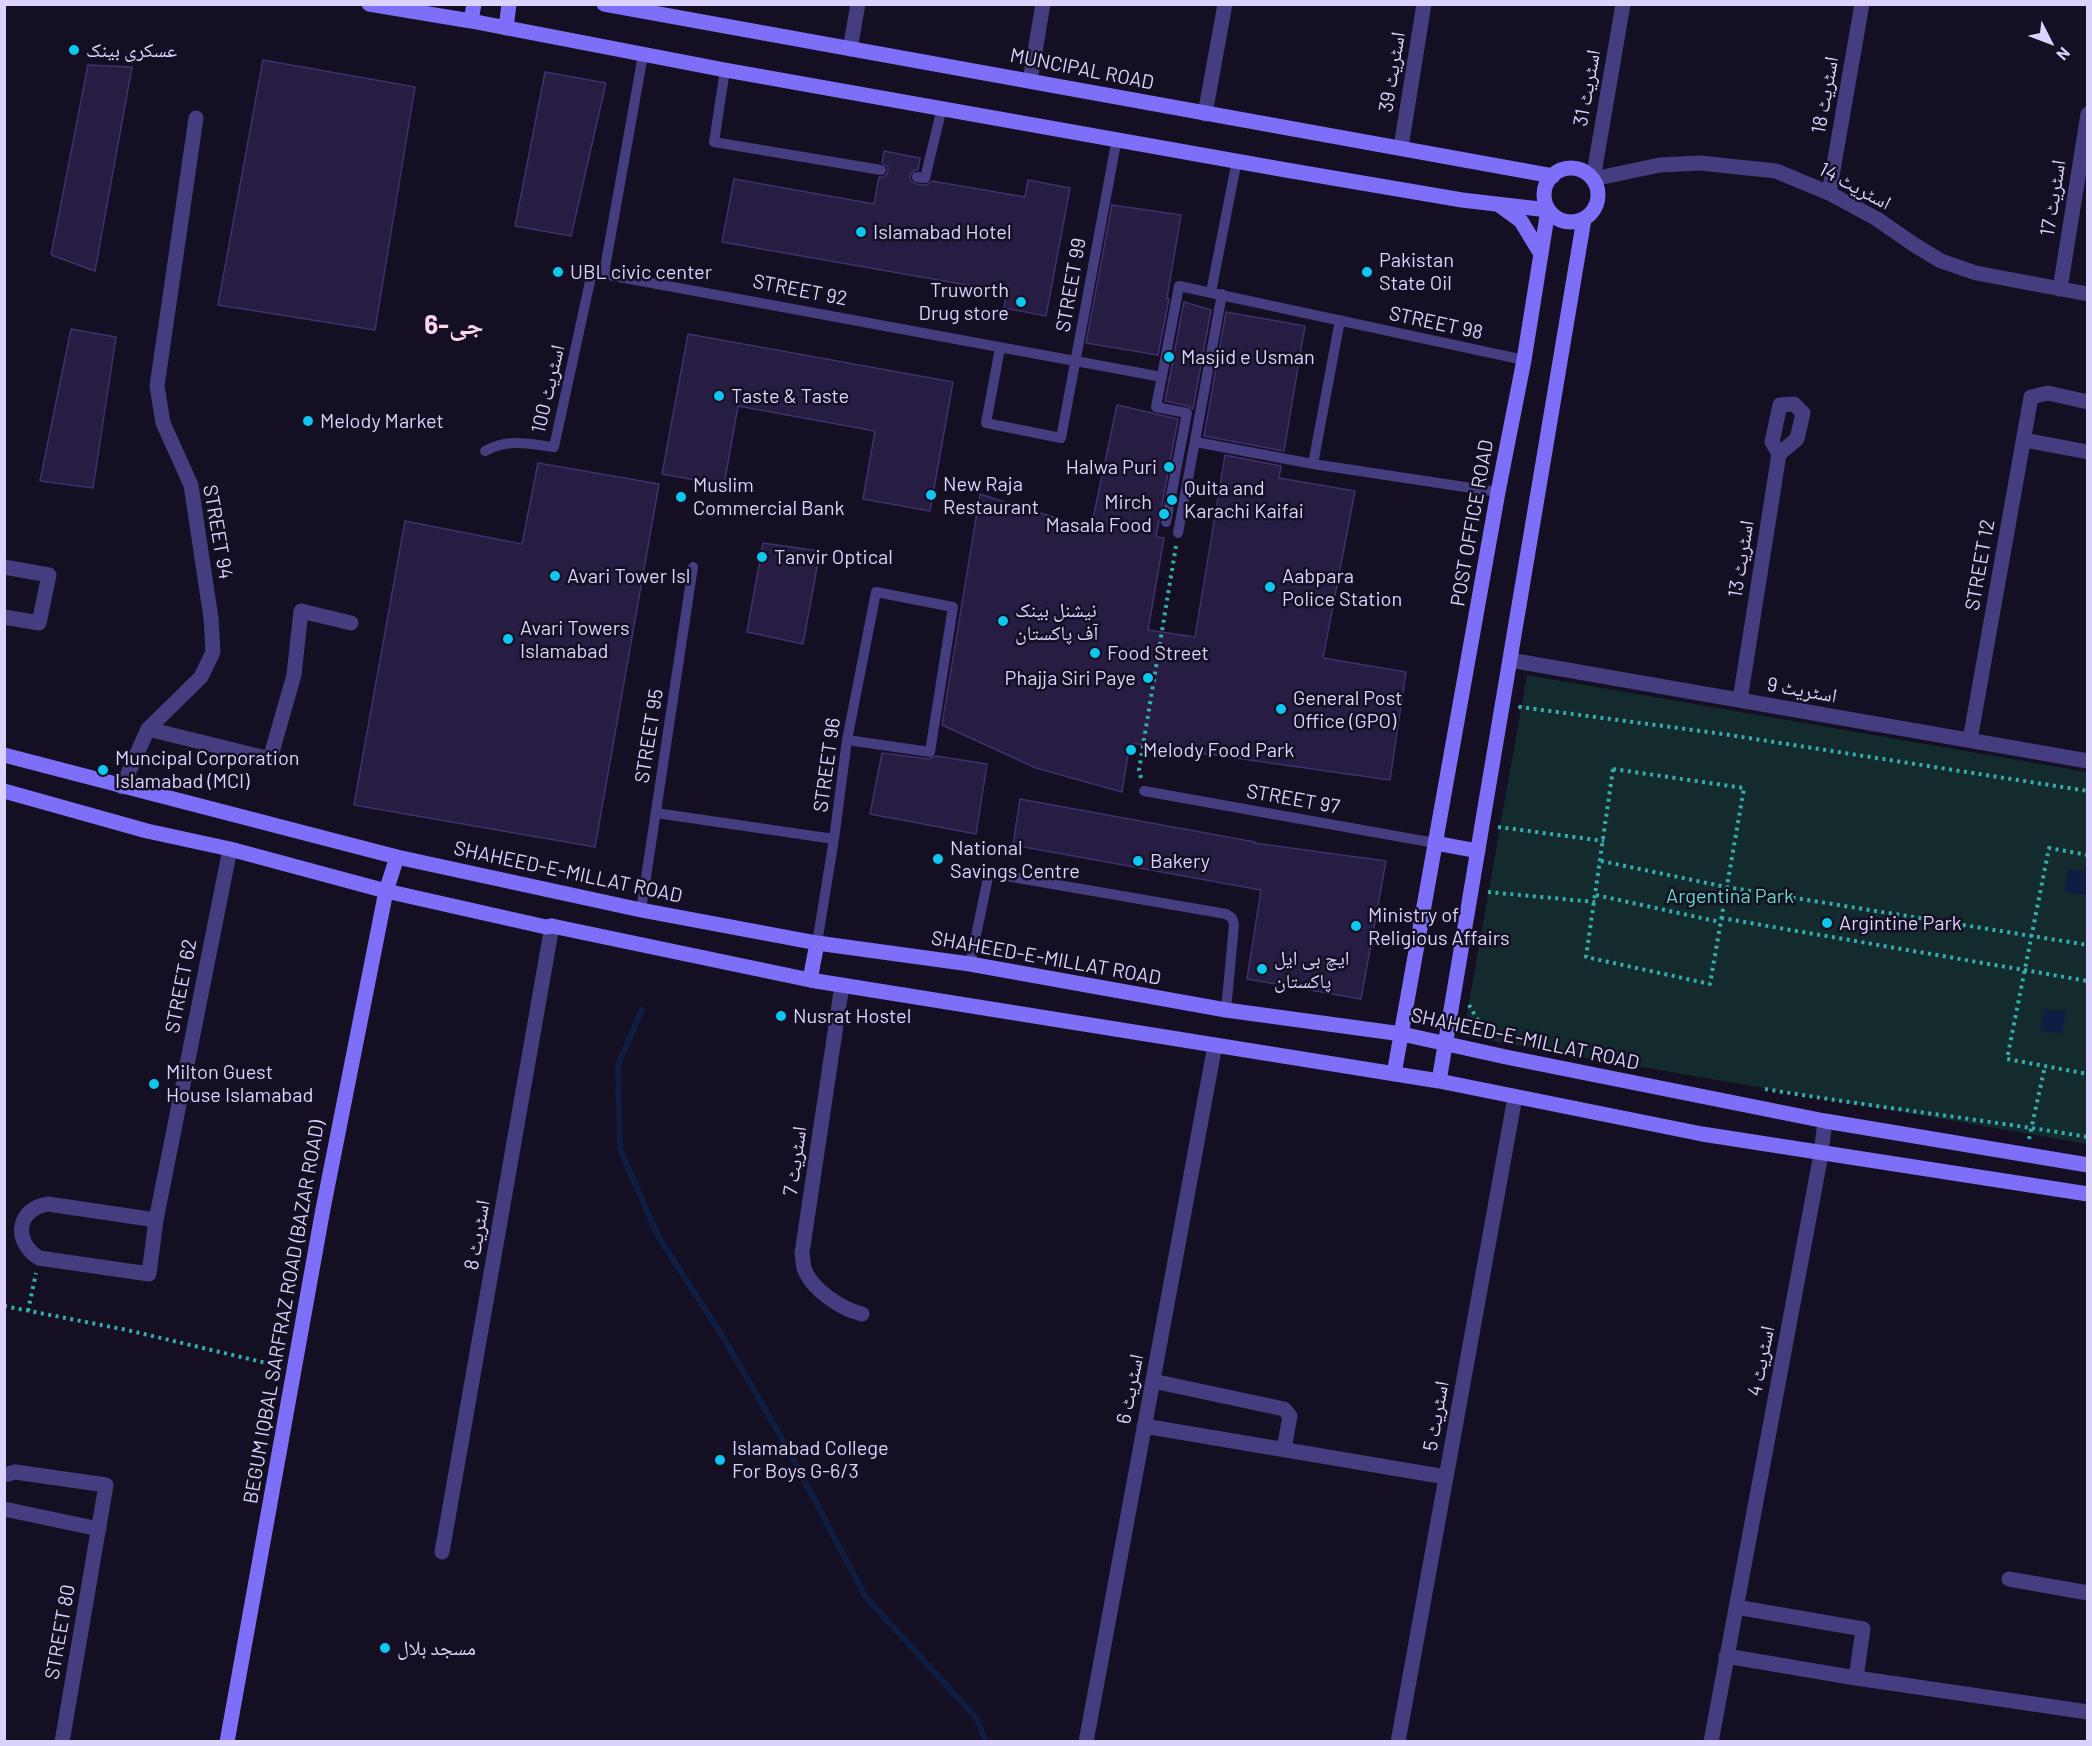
<!DOCTYPE html>
<meta charset="utf-8">
<style>
body{margin:0}
#map{position:relative;width:2092px;height:1746px;overflow:hidden;background:#140f22;font-family:Barlow,sans-serif}
canvas{display:block}
.frame{position:absolute;inset:0;border:6px solid #dbd3fd;pointer-events:none}
.north{position:absolute;left:2020px;top:12px;width:60px;height:60px;-webkit-text-stroke:4px #140f22;paint-order:stroke;rotate:132deg;font-size:16px;font-weight:700;line-height:24px;text-align:center;color:#dbd3fd}
.north::after{content:'';display:block;margin:auto;width:21px;height:27px;background:#dbd3fd;clip-path:polygon(50% 0,100% 100%,50% 72%,0 100%)}
</style>
<div id="map">
<canvas width="2092" height="1746"></canvas>
<div class="frame"></div>
<div class="north">N</div>
</div>
<script>
const ctx = document.querySelector('canvas').getContext('2d');
ctx.lineJoin = 'round';
function paint(path, color) { ctx.fillStyle = color; ctx.fill(path, 'evenodd'); }
function strokePath(path, color, width, dash) { ctx.strokeStyle = color; ctx.lineWidth = width; ctx.lineCap = dash ? 'butt' : 'round'; ctx.setLineDash(dash || []); ctx.stroke(path); }
function drawText(font, color, halo, rows, align = 'center') {
  ctx.font = font + ' Barlow,"Noto Naskh Arabic",sans-serif'; ctx.lineWidth = 5; ctx.setLineDash([]); ctx.textBaseline = 'middle'; ctx.strokeStyle = halo; ctx.fillStyle = color; for (const [text, x, y, turn = 0] of rows) {
    ctx.save(); ctx.translate(x, y); ctx.rotate((+turn || 0) * Math.PI / 180); ctx.textAlign = isNaN(turn) ? turn : align; if (halo) ctx.strokeText(text, 0, 0); ctx.fillText(text, 0, 0); ctx.restore();
  }
}
const green = new Path2D(`
 M 1527,675 L 2087,772 L 2087,1144 L 1463,1036 Z`);
const water = new Path2D(`
 M 2068,869 L 2087,871 L 2086,895 L 2064,892 Z
 M 2044,1009 L 2066,1011 L 2062,1034 L 2040,1031 Z`);
const stream = new Path2D(`
 M 642,1010 L 618,1065 L 620,1149 L 658,1236 L 726,1342 L 789,1451 L 865,1596 L 977,1719 L 986,1742`);
const building = new Path2D(`
 M 263,60 L 415,87 L 375,330 L 218,305 Z
 M 88,65 L 132,67 L 95,271 L 51,255 Z
 M 545,72 L 606,83 L 571,236 L 515,226 Z
 M 884,151 L 920,158 L 918,170 L 914,170 L 910,176 L 910,180 L 916,184 L 927,185 L 932,181 L 1025,197 L 1028,180 L 1070,188 L 1046,316 L 1004,308 L 1007,292 L 722,242 L 734,179 L 874,204 L 879,177 L 884,177 L 888,172 L 888,167 L 882,163 Z
 M 1112,205 L 1181,215 L 1167,298 L 1169,299 L 1158,355 L 1086,343 Z
 M 1184,302 L 1211,310 L 1193,409 L 1188,406 L 1165,401 Z
 M 1226,312 L 1305,326 L 1284,451 L 1204,436 Z
 M 71,329 L 116,337 L 93,488 L 40,481 Z
 M 688,334 L 953,382 L 930,511 L 863,499 L 875,431 L 738,406 L 724,485 L 662,474 Z
 M 1117,405 L 1178,419 L 1156,537 L 1164,538 L 1148,630 L 1195,637 L 1225,455 L 1281,466 L 1279,478 L 1355,491 L 1323,658 L 1406,672 L 1390,780 L 1130,743 L 1122,792 L 1036,768 L 942,725 L 980,494 L 1056,518 L 1069,524 L 1091,528 Z
 M 538,463 L 659,484 L 595,847 L 354,805 L 405,521 L 522,544 Z
 M 763,543 L 820,551 L 803,644 L 747,632 Z
 M 882,753 L 929,759 L 936,756 L 987,764 L 976,834 L 870,814 Z
 M 1020,799 L 1255,842 L 1254,843 L 1386,861 L 1361,999 L 1247,979 L 1261,890 L 1013,845 Z`);
const path = new Path2D(`
 M 1521,708 L 1520,707 L 1723,734 L 2088,791
 M 1613,769 L 1744,788 L 1710,984 L 1586,957 Z
 M 1141,778 L 1139,770 L 1176,546
 M 1498,827 L 1604,841
 M 2088,855 L 2049,848 L 2007,1059 L 2088,1074
 M 1601,861 L 1726,887 L 2088,945
 M 1488,892 L 1595,902
 M 1596,895 L 1720,922
 M 1721,918 L 2088,981
 M 1469,1005 L 1482,1027 L 1494,1035
 M 1765,1089 C 1873,1107 1980,1119 2088,1137
 M 2029,1139 L 2045,1066
 M 4,1306 L 127,1330 L 279,1366
 M 28,1311 L 36,1273`);
const lane = new Path2D(`
 M 725,70 L 714,142 L 881,170
 M 917,177 L 925,178 L 942,108
 M 604,273 L 643,55
 M 1211,292 L 1237,160
 M 1000,348 L 986,423 L 1061,438 L 1117,138
 M 1196,442 L 1313,464 L 1498,492
 M 485,451 C 509,438 528,444 554,447 L 592,272 L 1162,377
 M 1313,464 L 1340,320
 M 1166,522 L 1187,413 L 1156,407 L 1179,286 L 1524,360
 M 1178,533 L 1222,294
 M 1144,791 L 1435,843
 M 656,813 L 834,839
 M 641,910 L 693,567
 M 817,943 L 834,839 L 847,740 L 876,592 L 953,607 L 930,752 L 847,740
 M 970,964 L 989,873 L 1226,914 L 1232,918 L 1234,925 L 1226,1010`);
const street = new Path2D(`
 M 1623,4 L 1593,179 L 1660,165 L 1700,163 L 1776,171 L 1829,193 L 1877,219 L 1913,244 L 1941,261 L 1976,273 L 2088,294
 M 850,49 L 858,4
 M 1030,81 L 1043,4
 M 1205,114 L 1225,4
 M 1401,147 L 1424,4
 M 1829,193 L 1862,4
 M 2060,289 L 2088,114
 M 2024,440 L 2088,452
 M 4,567 L 49,575 L 39,623 L 4,617
 M 1510,660 L 2088,761
 M 1740,700 L 1779,454 L 1772,442 L 1780,405 L 1794,404 L 1803,413 L 1797,439 L 1779,454
 M 148,729 L 270,759 L 294,675 L 301,611 L 351,623
 M 1970,740 L 2031,397 L 2048,393 L 2088,402
 M 122,787 L 148,729 L 201,677 L 213,652 L 211,618 L 191,485 L 163,423 L 157,386 L 196,118
 M 842,985 L 802,1253 C 803,1258 803,1263 804,1268 C 811,1289 841,1309 862,1314
 M 156,1220 L 48,1204 C 16,1209 13,1242 39,1258 L 149,1274 L 156,1220 L 230,849
 M 1153,1381 L 1284,1409 L 1290,1416 L 1284,1449
 M 1144,1426 L 1446,1477
 M 4,1475 L 15,1472 L 106,1485 L 62,1742
 M 4,1509 L 99,1529
 M 442,1552 L 552,926
 M 2009,1579 L 2088,1593
 M 1736,1607 L 1863,1629 L 1856,1678
 M 1726,1656 L 1856,1678 L 2088,1712
 M 1086,1742 L 1215,1045
 M 1398,1742 L 1515,1097
 M 1711,1742 L 1821,1154 L 1825,1121`);
const secondary = new Path2D(`
 M 369,4 L 471,21 L 725,70 L 1286,170 L 1462,200 L 1548,210 L 1524,360 L 1498,492 L 1394,1074
 M 604,4 L 1553,176
 M 471,21 L 474,4
 M 506,28 L 509,4
 M1544 195a27 27 0 1 1 54 0a27 27 0 1 1-54 0Z
 M 1499,205 L 1521,221 L 1541,254
 M 4,755 L 397,857 L 641,910 L 817,943 L 970,964 L 1226,1010 L 1402,1034 L 1506,1057 L 1825,1121 L 2088,1165
 M 4,791 L 147,831 L 230,849 L 386,891 L 546,927 L 552,926 L 810,980 L 1439,1081 L 1702,1134 L 2088,1194
 M 1435,843 L 1478,851
 M 810,980 L 817,943
 M 1439,1081 L 1584,219
 M 227,1742 L 323,1209 L 386,891 L 397,857`);
const markers = [
 [74,50,6,"#0dc7ee"],
 [861,232,6,"#0dc7ee"],
 [558,272,6,"#0dc7ee"],
 [1367,272,6,"#0dc7ee"],
 [1021,302,6,"#0dc7ee"],
 [1169,357,6,"#0dc7ee"],
 [719,396,6,"#0dc7ee"],
 [308,421,6,"#0dc7ee"],
 [1169,467,6,"#0dc7ee"],
 [931,495,6,"#0dc7ee"],
 [681,497,6,"#0dc7ee"],
 [1172,500,6,"#0dc7ee"],
 [1164,514,6,"#0dc7ee"],
 [762,557,6,"#0dc7ee"],
 [555,576,6,"#0dc7ee"],
 [1270,587,6,"#0dc7ee"],
 [1003,621,6,"#0dc7ee"],
 [508,639,6,"#0dc7ee"],
 [1095,653,6,"#0dc7ee"],
 [1148,678,6,"#0dc7ee"],
 [1281,709,6,"#0dc7ee"],
 [1131,750,6,"#0dc7ee"],
 [103,770,6,"#0dc7ee"],
 [938,859,6,"#0dc7ee"],
 [1138,861,6,"#0dc7ee"],
 [1827,923,6,"#0dc7ee"],
 [1356,926,6,"#0dc7ee"],
 [1262,969,6,"#0dc7ee"],
 [781,1016,6,"#0dc7ee"],
 [154,1084,6,"#0dc7ee"],
 [720,1460,6,"#0dc7ee"],
 [385,1648,6,"#0dc7ee"]
];
const poiNames = [
 ["عسکری بینک",86,50],
 ["Islamabad Hotel",873,232],
 ["Pakistan",1379,260],
 ["State Oil",1379,283],
 ["UBL civic center",570,272],
 ["Truworth",1009,290,"right"],
 ["Drug store",1009,313,"right"],
 ["Masjid e Usman",1181,357],
 ["Taste & Taste",731,396],
 ["Melody Market",320,421],
 ["Halwa Puri",1157,467,"right"],
 ["New Raja",943,484],
 ["Restaurant",943,507],
 ["Muslim",693,485],
 ["Commercial Bank",693,508],
 ["Quita and",1184,488],
 ["Karachi Kaifai",1184,511],
 ["Mirch",1152,502,"right"],
 ["Masala Food",1152,525,"right"],
 ["Tanvir Optical",774,557],
 ["Avari Tower Isl",567,576],
 ["Aabpara",1282,576],
 ["Police Station",1282,599],
 ["نیشنل بینک",1015,610],
 ["آف پاکستان",1015,633],
 ["Avari Towers",520,628],
 ["Islamabad",520,651],
 ["Food Street",1107,653],
 ["Phajja Siri Paye",1136,678,"right"],
 ["General Post",1293,698],
 ["Office (GPO)",1293,721],
 ["Melody Food Park",1143,750],
 ["Muncipal Corporation",115,758],
 ["Islamabad (MCI)",115,781],
 ["National",950,848],
 ["Savings Centre",950,871],
 ["Bakery",1150,861],
 ["Ministry of",1368,915],
 ["Religious Affairs",1368,938],
 ["Argintine Park",1839,923],
 ["ایچ بی ایل",1274,958],
 ["پاکستان",1274,981],
 ["Nusrat Hostel",793,1016],
 ["Milton Guest",166,1072],
 ["House Islamabad",166,1095],
 ["Islamabad College",732,1448],
 ["For Boys G-6/3",732,1471],
 ["مسجد بلال",397,1648]
];
const streetNames = [
 ["MUNCIPAL ROAD",1082,69,11],
 ["اسٹریٹ 39",1392,72,-81],
 ["اسٹریٹ 31",1587,88,-80],
 ["اسٹریٹ 18",1825,95,-80],
 ["اسٹریٹ 14",1855,186,28],
 ["اسٹریٹ 17",2053,198,-81],
 ["STREET 99",1071,285,-80],
 ["STREET 92",800,290,11],
 ["STREET 98",1436,323,12],
 ["اسٹریٹ 100",548,389,-77],
 ["POST OFFICE ROAD",1472,523,-80],
 ["STREET 94",218,532,80],
 ["اسٹریٹ 13",1741,559,-81],
 ["STREET 12",1980,565,-80],
 ["اسٹریٹ 9",1802,690,10],
 ["STREET 95",649,736,-81],
 ["STREET 96",827,765,-82],
 ["STREET 97",1293,799,10],
 ["SHAHEED-E-MILLAT ROAD",568,872,12],
 ["SHAHEED-E-MILLAT ROAD",1046,958,10],
 ["STREET 62",181,986,-79],
 ["SHAHEED-E-MILLAT ROAD",1525,1039,12],
 ["اسٹریٹ 7",795,1161,-82],
 ["اسٹریٹ 8",477,1235,-80],
 ["BEGUM IQBAL SARFRAZ ROAD (BAZAR ROAD)",284,1312,-80],
 ["اسٹریٹ 4",1761,1361,-79],
 ["اسٹریٹ 6",1130,1389,-79],
 ["اسٹریٹ 5",1436,1416,-80],
 ["STREET 80",60,1632,-80]
];
const parkNames = [
 ["Argentina Park",1730,896]
];
const districtNames = [
 ["جی-6",454,325]
];
paint(green, '#132b2c');
paint(water, '#0e1e42');
strokePath(stream, '#0e1e42', 6);
paint(building, '#271c42');
strokePath(building, '#40306d', 1.5);
strokePath(path, '#35acae', 4, [3, 4.5]);
strokePath(lane, '#443d7f', 10);
strokePath(street, '#443d7f', 15);
strokePath(secondary, '#7d6ff7', 15);
for (const [x, y, r, color] of markers) { const dot = new Path2D(); dot.arc(x, y, r, 0, 2 * Math.PI); ctx.fillStyle = color; ctx.fill(dot); strokePath(dot, '#140f22', 2); }
drawText('20px', '#dbd3fd', '#140f22', poiNames, 'left');
drawText('20px', '#dbd3fd', '#140f22', streetNames);
drawText('20px', '#63d8c4', '#140f22', parkNames);
drawText('bold 26px', '#fdd5eb', '#140f22', districtNames);
</script>
